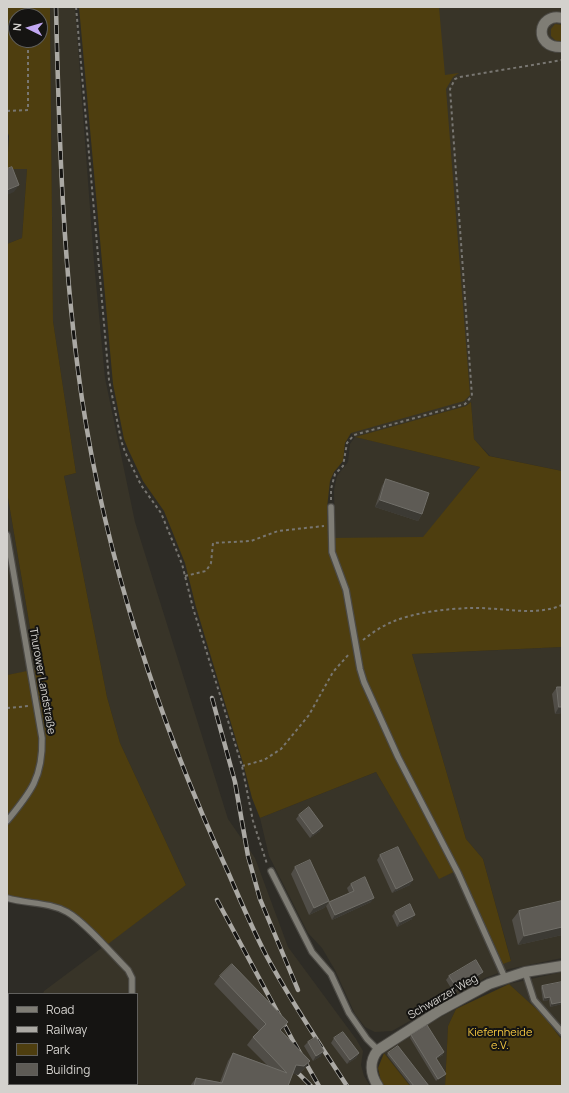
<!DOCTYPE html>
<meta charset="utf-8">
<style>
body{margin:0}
#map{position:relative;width:569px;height:1093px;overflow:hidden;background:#2e2c26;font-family:Manrope,sans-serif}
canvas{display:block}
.frame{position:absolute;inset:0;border:8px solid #d3d1cd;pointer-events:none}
.legend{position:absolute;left:8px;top:993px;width:130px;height:92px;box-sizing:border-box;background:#151412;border:1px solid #61605d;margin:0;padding:5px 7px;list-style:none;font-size:12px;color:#d3d1cd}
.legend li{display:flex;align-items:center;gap:8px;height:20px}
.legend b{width:20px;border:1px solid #61605d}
.north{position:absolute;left:8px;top:8px;width:40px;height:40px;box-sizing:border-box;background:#151412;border:1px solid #61605d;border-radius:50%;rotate:275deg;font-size:11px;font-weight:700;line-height:16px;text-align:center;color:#d3d1cd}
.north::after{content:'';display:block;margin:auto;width:14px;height:18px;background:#c2a8f2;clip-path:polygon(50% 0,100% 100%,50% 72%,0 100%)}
</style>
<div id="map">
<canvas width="569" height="1093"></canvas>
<div class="frame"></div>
<ul class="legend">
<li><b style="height:5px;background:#7f7d75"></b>Road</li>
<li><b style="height:5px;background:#aba9a4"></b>Railway</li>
<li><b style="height:11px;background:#4e3e0f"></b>Park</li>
<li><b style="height:11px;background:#5e5b55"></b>Building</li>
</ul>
<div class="north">N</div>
</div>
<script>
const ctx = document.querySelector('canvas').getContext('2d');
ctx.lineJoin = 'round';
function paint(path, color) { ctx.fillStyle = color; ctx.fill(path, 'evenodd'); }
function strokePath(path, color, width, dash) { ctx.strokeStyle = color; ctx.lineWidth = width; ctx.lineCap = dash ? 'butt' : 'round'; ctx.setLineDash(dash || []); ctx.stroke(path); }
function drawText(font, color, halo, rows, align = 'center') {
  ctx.font = font + ' Manrope,sans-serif'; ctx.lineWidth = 4; ctx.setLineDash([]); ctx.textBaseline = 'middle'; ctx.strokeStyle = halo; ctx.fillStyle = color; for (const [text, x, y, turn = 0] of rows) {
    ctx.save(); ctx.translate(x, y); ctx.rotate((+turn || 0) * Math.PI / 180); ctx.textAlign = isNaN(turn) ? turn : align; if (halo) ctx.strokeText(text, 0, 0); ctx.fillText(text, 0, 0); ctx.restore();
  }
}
const built = new Path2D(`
 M 50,7 L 75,7 L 94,262 L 105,378 L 135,522 L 228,819 L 255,858 L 288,947 L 356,1039 L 363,1051 L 361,1065 L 364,1076 L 370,1086 L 8,1086 L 9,1084 L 137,1084 L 137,994 L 43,994 L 44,991 L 186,885 L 120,743 L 107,697 L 64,476 L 76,473 L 53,321 Z
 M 109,7 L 562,7 L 562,471 L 490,456 L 474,439 L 471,402 L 466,406 L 356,437 L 480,467 L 423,538 L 335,538 L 334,490 L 337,476 L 348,462 L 350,444 L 355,437 L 351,433 L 321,442 Z
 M 7,169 L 27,169 L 22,238 L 7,244 Z
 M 7,492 L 37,670 L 7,675 Z
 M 562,647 L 562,958 L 509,969 L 485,978 L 392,1031 L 375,1032 L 365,1027 L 355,1014 L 335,970 L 322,948 L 308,933 L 269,856 L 260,818 L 376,772 L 439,878 L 460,869 L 503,963 L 511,960 L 483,859 L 466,839 L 412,654 Z
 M 562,972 L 562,1040 L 543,1015 L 509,984 Z
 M 456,1009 L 448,1026 L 445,1086 L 410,1086 L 384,1053 L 426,1025 Z`);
const green = new Path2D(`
 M 7,7 L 50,7 L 53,321 L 76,473 L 64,476 L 107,697 L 120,743 L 186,885 L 108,944 L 69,910 L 7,895 L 7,675 L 37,669 L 7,492 L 7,244 L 22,238 L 27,169 L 7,169 L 9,136 L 7,131 ZM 16,16 L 40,16 L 40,40 L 16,40 Z
 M 79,7 L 439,7 L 445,75 L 459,73 L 453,77 L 446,89 L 470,395 L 464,401 L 351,433 L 345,443 L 343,461 L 334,472 L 330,481 L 327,508 L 328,538 L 423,537 L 480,467 L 355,437 L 466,406 L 471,402 L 474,439 L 489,456 L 562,471 L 562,647 L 412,654 L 466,839 L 483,859 L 511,961 L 503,964 L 460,869 L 439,879 L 376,772 L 260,818 L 252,798 L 243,763 L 196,607 L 185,563 L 164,511 L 143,481 L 128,449 L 124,439 L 113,384 Z
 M 555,24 L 562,25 L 562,41 L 556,41 L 551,36 L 551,29 Z
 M 509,984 L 543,1015 L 562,1040 L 562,1086 L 445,1086 L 448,1026 L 456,1009 Z
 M 384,1053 L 410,1086 L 382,1086 L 378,1068 Z`);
const path = new Path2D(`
 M 76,7 L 109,380 L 121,440 L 125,452 L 141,485 L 161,513 L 182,564 L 193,608 L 242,766 L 253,821 L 267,864
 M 29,16 L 29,7
 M 7,111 L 28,110 L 28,40
 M 331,500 L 331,489 L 335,474 L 343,466 L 347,443 L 354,435 L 465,404 L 472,396 L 450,89 L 455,79 L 460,77 L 562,60
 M 185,576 L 206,571 L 211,563 L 213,543 L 251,541 L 278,531 L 324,526
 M 363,640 C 372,633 382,626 392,622 C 415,612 446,609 470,608 C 500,607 535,617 562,605
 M 7,708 L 29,706
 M 242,766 L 264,760 L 281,749 L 309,715 L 333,672 L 349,654`);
const service = new Path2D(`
 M 331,507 L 332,552 L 346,590 L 360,669 L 364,682 L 398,757 L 458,873 L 505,978
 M 7,535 L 42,738 C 43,777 31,792 7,821
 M 271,871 L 312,952 L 331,974 L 349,1013 L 367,1039 L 378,1050
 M 7,898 C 27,904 49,902 67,912 C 85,922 113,955 128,970 L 132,978 L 132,994
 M 525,972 L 534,1000 L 562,1032
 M 52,1086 L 52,1084
 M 108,1086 L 108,1084`);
const minor = new Path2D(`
 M 562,18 C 538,12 532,48 562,47
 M 378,1086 C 370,1074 369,1061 378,1050 L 439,1011 L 489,984 L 525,972 L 562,966`);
const rail = new Path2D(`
 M 56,7 C 59,138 63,270 82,399 C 106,560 160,725 228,872 C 240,900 252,928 266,955 C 290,1000 319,1043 347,1086
 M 212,698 L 235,782 L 248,856 L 260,899 L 298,990
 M 217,900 L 292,1039 L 319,1086
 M 291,1066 L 311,1086`);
const wall = new Path2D(`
 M 386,479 L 422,514 L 418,521 L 375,507 L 382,486 Z
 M 557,687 L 562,713 L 555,714 L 552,694 Z
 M 299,815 L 320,831 L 310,838 L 296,819 Z
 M 380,855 L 410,885 L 392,893 L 377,860 Z
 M 295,867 L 329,901 L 324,908 L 309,915 L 291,874 Z
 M 351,884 L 371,902 L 332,920 L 326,906 L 329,902 L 349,893 L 347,888 Z
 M 562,901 L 562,935 L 518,945 L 512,920 L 519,911 Z
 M 395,912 L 412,919 L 397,927 L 392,916 Z
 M 220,976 L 281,1031 L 310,1061 L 304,1069 L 298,1075 L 293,1073 L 288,1086 L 190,1086 L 196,1078 L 220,1082 L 228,1061 L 233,1053 L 267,1065 L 247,1045 L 253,1037 L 259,1031 L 214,984 Z
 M 449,976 L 480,976 L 454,993 L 446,980 Z
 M 542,986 L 562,1004 L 550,1007 L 549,1000 L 543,1001 L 541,988 Z
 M 411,1035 L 443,1055 L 436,1059 L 446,1074 L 444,1076 L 436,1081 L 410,1038 Z
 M 334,1038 L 359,1053 L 356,1058 L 347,1064 L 331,1043 Z
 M 308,1042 L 321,1056 L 313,1061 L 304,1046 Z
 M 388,1053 L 429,1086 L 411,1086 L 387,1055 Z`);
const shadedWall = new Path2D(`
 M 19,185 L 14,192 L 7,195 L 7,190 Z
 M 380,500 L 422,514 L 418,521 L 375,507 Z
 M 559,707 L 562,707 L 562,713 L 555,714 Z
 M 323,826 L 320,831 L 310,838 L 313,834 Z
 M 413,880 L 410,885 L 392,893 L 396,889 Z
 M 374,898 L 371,902 L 332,920 L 335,915 Z
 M 329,901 L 324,908 L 309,915 L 314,908 Z
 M 415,915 L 412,919 L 397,927 L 400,922 Z
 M 562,927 L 562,935 L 518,945 L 524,936 Z
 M 483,972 L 480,976 L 454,993 L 457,988 Z
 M 550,997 L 549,1000 L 543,1001 L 545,998 Z
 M 562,1002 L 562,1004 L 550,1007 L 552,1004 Z
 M 288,1022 L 282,1030 L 274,1038 L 280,1030 Z
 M 324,1051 L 321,1056 L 313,1061 L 316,1056 Z
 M 444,1052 L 443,1055 L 434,1060 L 436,1058 Z
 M 359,1053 L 356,1058 L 347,1064 L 350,1060 Z
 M 310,1061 L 304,1069 L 298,1075 L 290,1073 L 296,1065 Z
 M 446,1074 L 444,1076 L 436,1081 L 438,1079 Z`);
const building = new Path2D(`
 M 12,167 L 19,185 L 7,190 L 7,169 Z
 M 386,479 L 429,493 L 422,514 L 380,500 Z
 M 557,687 L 562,687 L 562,707 L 559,707 Z
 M 309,807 L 323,826 L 313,834 L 299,815 Z
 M 398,847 L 413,880 L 396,889 L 380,855 Z
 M 310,860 L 329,901 L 314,908 L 295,867 Z
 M 365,877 L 374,898 L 335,915 L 329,902 L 354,891 L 351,884 Z
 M 562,901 L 562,927 L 524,936 L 519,911 Z
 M 410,904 L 415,915 L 400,922 L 395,912 Z
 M 476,960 L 483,972 L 457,988 L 449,976 Z
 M 232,964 L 288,1022 L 280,1030 L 310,1061 L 304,1066 L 296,1065 L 288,1086 L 194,1086 L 196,1078 L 222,1083 L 233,1053 L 287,1073 L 253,1037 L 266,1024 L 220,976 Z
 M 562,982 L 562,1002 L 552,1004 L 550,997 L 545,998 L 542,986 Z
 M 427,1025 L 444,1052 L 436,1058 L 446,1074 L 438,1079 L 411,1035 Z
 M 343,1032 L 359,1053 L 350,1060 L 334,1038 Z
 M 316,1037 L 324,1051 L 316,1056 L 308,1042 Z
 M 398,1046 L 429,1086 L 414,1086 L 388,1053 Z`);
const streetNames = [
 ["Thurower Landstraße",42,681,80],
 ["Schwarzer Weg",443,997,-30]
];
const parkNames = [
 ["Kiefernheide",500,1033],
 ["e.V.",500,1046]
];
paint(built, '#383428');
paint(green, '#4e3e0f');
strokePath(service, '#4b4944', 8);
strokePath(minor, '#4b4944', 12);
strokePath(path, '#787671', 2, [3, 3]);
strokePath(service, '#7f7d75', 5.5);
strokePath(minor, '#7f7d75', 10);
strokePath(rail, '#aba9a4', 4.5);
strokePath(rail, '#151412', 3, [9]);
paint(wall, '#504d47');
paint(shadedWall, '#3c3a34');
paint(building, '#5e5b55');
strokePath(building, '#706e68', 1);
drawText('11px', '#d3d1cd', '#151412', streetNames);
drawText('11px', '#f7ca41', '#151412', parkNames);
</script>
